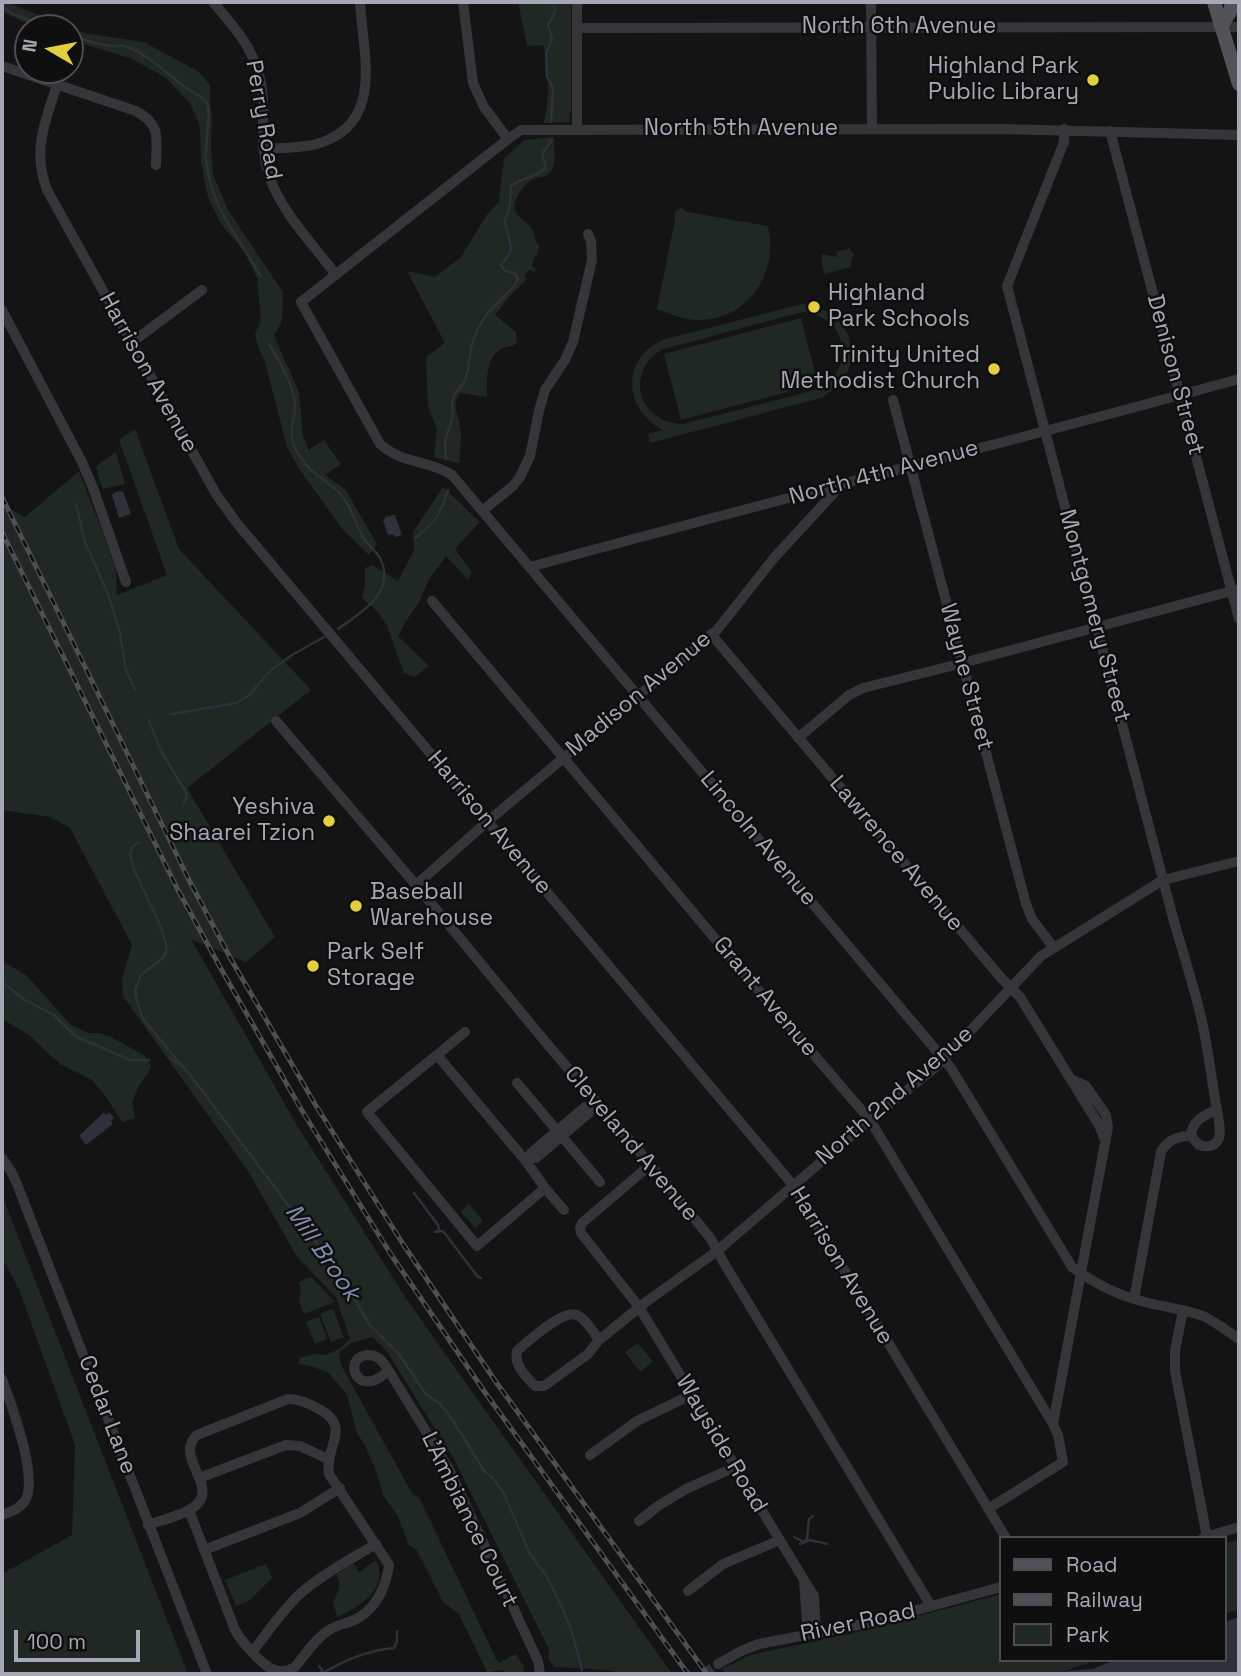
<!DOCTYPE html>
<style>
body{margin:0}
#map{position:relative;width:1241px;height:1676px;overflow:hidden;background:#141415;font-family:"Space Grotesk",sans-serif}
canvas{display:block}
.frame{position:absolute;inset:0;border:4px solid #a7a8b5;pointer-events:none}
.legend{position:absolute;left:999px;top:1536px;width:228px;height:126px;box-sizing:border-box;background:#0f0f10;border:2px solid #4c4c52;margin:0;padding:9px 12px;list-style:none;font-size:21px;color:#a7a8b5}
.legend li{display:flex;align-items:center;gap:14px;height:35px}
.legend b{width:35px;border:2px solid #4c4c52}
.north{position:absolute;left:14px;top:14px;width:70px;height:70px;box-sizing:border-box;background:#0f0f10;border:2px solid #4c4c52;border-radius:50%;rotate:280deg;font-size:19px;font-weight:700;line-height:28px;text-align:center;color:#a7a8b5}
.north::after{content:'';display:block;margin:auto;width:24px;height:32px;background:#e2d040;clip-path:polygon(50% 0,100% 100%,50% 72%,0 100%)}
.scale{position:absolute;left:14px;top:1630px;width:126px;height:32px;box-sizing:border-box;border:4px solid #a7a8b5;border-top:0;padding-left:9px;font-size:21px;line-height:24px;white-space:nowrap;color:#a7a8b5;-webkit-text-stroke:5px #0f0f10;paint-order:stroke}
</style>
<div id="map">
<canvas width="1241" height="1676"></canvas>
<div class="frame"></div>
<ul class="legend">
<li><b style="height:9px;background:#525259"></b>Road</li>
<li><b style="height:9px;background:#4e4f55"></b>Railway</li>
<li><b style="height:19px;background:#202823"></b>Park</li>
</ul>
<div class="north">N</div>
<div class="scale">100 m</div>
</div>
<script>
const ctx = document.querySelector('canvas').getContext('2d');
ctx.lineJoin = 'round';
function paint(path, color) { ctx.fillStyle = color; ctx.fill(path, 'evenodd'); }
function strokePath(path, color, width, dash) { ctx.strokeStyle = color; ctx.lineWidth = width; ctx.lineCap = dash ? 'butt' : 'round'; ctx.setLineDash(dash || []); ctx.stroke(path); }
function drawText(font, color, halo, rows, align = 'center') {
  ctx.font = font + ' "Space Grotesk",sans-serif'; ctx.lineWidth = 5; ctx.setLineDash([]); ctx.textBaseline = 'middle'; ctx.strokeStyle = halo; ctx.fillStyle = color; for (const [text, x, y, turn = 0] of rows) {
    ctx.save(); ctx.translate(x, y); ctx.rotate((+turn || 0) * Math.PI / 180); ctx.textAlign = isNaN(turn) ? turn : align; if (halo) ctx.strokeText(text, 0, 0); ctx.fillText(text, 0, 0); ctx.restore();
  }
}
const green = new Path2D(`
 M 2,2 L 6,2 L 83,33 L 144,42 L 199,72 L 210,85 L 210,103 L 212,120 L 211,145 L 213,174 L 228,210 L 283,292 L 282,321 L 274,336 L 299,392 L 303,436 L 308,449 L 318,464 L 309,450 L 324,440 L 341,464 L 325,475 L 345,489 L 377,544 L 369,555 L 343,530 L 299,469 L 287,447 L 265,362 L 259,349 L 255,334 L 261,321 L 257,278 L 245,252 L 221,224 L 208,197 L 201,163 L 200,126 L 190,103 L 165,77 L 130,58 L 70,40 L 70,28 L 37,28 L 2,12 Z
 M 518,2 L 571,2 L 571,108 L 569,122 L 544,123 C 549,98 551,70 543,45 L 527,46 Z
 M 554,137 C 554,147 556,161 552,170 C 548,178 541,176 533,179 C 527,182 522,189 518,195 C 506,216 527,218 533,231 C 536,237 534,240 539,246 C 539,254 533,258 532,266 L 536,270 L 533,272 L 530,269 L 524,275 L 527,279 L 509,297 L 495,315 L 516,332 L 517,343 C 511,348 507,346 501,349 C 485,358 487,382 487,397 L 460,393 C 451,405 459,414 460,427 C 462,438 460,452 459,463 L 434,457 L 437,428 L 428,407 L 426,357 L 445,343 L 407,271 L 435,277 L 461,257 L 486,216 L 499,201 L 504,159 L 524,140 Z
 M 681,208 L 688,212 L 768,226 C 769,233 771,240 770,247 C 770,287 739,320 699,320 C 684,320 670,314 657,309 L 675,220 L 675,212 Z
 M 849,248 L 854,255 L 851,260 L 851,267 L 825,274 L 822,266 L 822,254 L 837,257 L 837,251 L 846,250 Z
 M 802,304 C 841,307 867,347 842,381 C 836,389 827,393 821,398 L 650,443 L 648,434 L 663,430 C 622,409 621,355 666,339 ZM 804,312 C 849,317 857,373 815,390 L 683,424 C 639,423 624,374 661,350 L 794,314 Z
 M 801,318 L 818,384 L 681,420 L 664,354 Z
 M 135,429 L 179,549 L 311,690 L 187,788 L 275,937 L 246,962 L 191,939 L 295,1122 L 405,1297 L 672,1674 L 627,1674 L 607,1670 L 554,1667 L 548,1658 L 549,1649 L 455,1461 L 386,1350 L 372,1337 L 351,1343 L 339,1353 L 341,1365 L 413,1495 L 419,1497 L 498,1663 L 516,1654 L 524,1667 L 523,1674 L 510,1674 L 501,1670 L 487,1672 L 459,1614 L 443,1602 L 416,1549 L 409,1545 L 397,1515 L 383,1495 L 375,1468 L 364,1444 L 357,1433 L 347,1395 L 329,1373 L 311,1366 L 298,1364 L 299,1358 L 314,1354 L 327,1355 L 339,1349 L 350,1339 L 336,1297 L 297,1257 L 248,1171 L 123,996 L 122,979 L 132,945 L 70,828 L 50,817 L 2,810 L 2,505 L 25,517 L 79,471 L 101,528 L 116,570 L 117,595 L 167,575 L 119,440 Z
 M 116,452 L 125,484 L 103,489 L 99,479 L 96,466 Z
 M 443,487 L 480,522 L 455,549 L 472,572 L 468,580 L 446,556 L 430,578 L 419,602 L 405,623 L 398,636 L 429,666 L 415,677 L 404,673 L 387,626 L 377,611 L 362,598 L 365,586 L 365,568 L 372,565 L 398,581 L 414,550 L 413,532 Z
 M 2,961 L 26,975 L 71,1025 L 89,1033 L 100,1033 L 109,1036 L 144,1055 L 151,1066 L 150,1069 L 139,1086 L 132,1102 L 135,1118 L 122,1122 L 104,1094 L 91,1079 L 61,1065 L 29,1035 L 2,1019 Z
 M 2,1195 L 188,1674 L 2,1674 L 2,1574 L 72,1535 L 75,1445 L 19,1289 L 2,1258 Z
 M 469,1204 L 483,1221 L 475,1228 L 461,1212 Z
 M 311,1277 L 335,1302 L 304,1314 L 299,1300 L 301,1292 L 299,1282 Z
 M 333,1309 L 344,1337 L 331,1342 L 320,1314 Z
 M 319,1317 L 327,1339 L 315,1344 L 306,1322 Z
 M 638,1343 L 653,1362 L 640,1372 L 625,1352 Z
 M 1239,1540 L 1239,1609 L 1225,1614 L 1225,1543 Z
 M 376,1560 C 390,1588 359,1608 337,1617 L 333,1602 C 338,1592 343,1586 336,1575 L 353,1563 L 359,1572 Z
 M 266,1564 L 272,1578 L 250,1600 L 236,1606 L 225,1580 Z
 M 1001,1594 L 1001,1660 L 1097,1660 L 1056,1674 L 726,1674 L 722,1669 L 751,1655 L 870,1629 Z`);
const water = new Path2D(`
 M 123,491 L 131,514 L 119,518 L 112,495 L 115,492 Z
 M 393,515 L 395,515 L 402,535 L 395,537 L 393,534 L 388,535 L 383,520 L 385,519 L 385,517 Z
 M 104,1112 L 106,1115 L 109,1112 L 114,1118 L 111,1121 L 113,1124 L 86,1145 L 79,1136 Z
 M 1239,1617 L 1239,1674 L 1056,1674 L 1067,1671 L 1092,1669 L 1115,1660 L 1225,1660 L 1225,1622 Z`);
const stream = new Path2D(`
 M 550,2 L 555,8 L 554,14 L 548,24 L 552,39 L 546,54 L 547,76 L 553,89 L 551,122
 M 2,6 L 13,14 L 50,28
 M 70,35 C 83,40 98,44 112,46 C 117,46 123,45 128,47 C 150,56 166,73 185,87 C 191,92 203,96 207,103 C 212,111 204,148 206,161 C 212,210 238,236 261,277
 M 269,344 C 279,360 293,384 295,403 C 296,422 286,429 296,450 C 308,474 325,477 341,495 C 349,503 357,526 363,537 C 368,545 376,551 380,558 C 397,593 361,612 338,629
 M 446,459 L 445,442 L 453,415 L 452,402 L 455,393 L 464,383 L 468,370 L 471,347 L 478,328 L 487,314 L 515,285 L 518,279 C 516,273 512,272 505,271 L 501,265 L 510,253 L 511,247 L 505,221 L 510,204 L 511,186 C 522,178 536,177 546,168 L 542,154 L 551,141
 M 76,504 L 85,542 L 108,594 L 119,629 L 126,670 L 135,689
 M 415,539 L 435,520 L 443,505 L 448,490
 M 172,714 L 236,703 L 248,696 L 271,670 L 292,655 L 324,637
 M 149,721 L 162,753 L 186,792 L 187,797 L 184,802
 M 139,842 L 132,847 L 130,854 L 133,867 L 160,925 L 167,947 L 164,957 L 141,975 L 135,990 L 137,1001 L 143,1019 L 198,1085 L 337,1270 L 370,1325 L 398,1353 L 425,1393 L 439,1403 L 452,1419 L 484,1471 L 493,1478 L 504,1494 L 530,1554 L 546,1575 L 559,1601 L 571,1629 L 582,1670
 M 2,982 L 23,999 L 54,1015 L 75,1036 L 130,1060 L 149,1060
 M 170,1058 L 179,1064
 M 414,1193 L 438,1225 L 439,1230
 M 435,1232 L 443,1231 L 478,1277 L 481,1278
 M 794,1537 L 804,1542
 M 805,1541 L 807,1539 L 809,1519 L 813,1516
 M 800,1544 L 810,1540 L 827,1544
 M 319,1666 L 322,1670 L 321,1674
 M 321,1674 C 345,1660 366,1651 394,1648 L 397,1641 L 397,1631`);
const minorTunnel = new Path2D(`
 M 704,1674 L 718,1664`);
const minor = new Path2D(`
 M 213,2 C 239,32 261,57 263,99 C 264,125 260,153 270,178 C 282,213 314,245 336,275
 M 463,2 L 473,83 L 484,107 L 508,139
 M 577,2 L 577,130
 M 871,2 L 872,128
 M 577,28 L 1239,27
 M 2,66 L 136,111 C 162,125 156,139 156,165
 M 57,85 C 45,123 32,150 47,190 L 216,494 L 236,522 L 793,1185 L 1006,1538
 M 1064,129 L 1064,142 L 1007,286 L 1172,914 C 1181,947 1192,979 1200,1013 C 1207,1040 1210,1070 1215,1098 C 1216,1108 1223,1132 1218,1140 C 1214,1148 1206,1147 1199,1145 L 1191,1136 C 1192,1120 1204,1116 1217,1109
 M 1110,131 L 1239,619
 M 1239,135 L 1000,129 L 521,130 L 508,139 L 301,302 L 380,444 C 404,465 427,459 452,475 L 951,1068 L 1072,1267 C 1094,1283 1119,1296 1145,1302 C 1164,1307 1184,1309 1203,1316 C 1216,1322 1227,1331 1239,1339
 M 264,149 C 280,148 297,148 313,145 C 386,127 363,56 360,2
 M 2,310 L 82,462 L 93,488 L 126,582
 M 131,343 L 202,290
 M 893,400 L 1026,904 L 1032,919 L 1054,948
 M 482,511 L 513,486 L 520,477 L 530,456 L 539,411 L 545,390 L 565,360 L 573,342 L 592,260 L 591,241 L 588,234
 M 530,567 C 766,502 1003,444 1239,379
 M 432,601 L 748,978 L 870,1120 L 1053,1424
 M 711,634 L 1002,979 L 1020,997 L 1099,1125 L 1105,1140
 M 276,721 L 416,885 L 548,1045 L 650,1164 L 711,1239 L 724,1263 L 931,1606
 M 798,738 L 849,695 L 863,688 L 963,663 L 1239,589
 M 416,885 L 488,821 L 717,630 L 774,558 L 842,484
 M 465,1032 L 437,1055 L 525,1160 L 545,1188 L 564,1210
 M 437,1055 L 367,1112 L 477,1246 L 545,1188
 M 517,1083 L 600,1182
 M 590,1107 L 589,1113 L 536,1158 L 531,1158 L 531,1153 L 585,1107 L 590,1107 L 596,1101
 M 2,1158 L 11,1171 L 17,1184 L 207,1674
 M 643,1171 L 582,1223 L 580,1228 L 581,1233 L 639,1307 L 804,1580 L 814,1596 L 816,1633
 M 1134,1299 L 1161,1152 C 1167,1140 1178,1136 1191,1136
 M 1183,1310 L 1175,1351 L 1175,1371 L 1207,1537
 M 599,1340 C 594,1333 586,1319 577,1315 C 564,1309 528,1341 517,1351 C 514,1366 525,1375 535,1386 L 544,1386 L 588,1354 L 599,1340 L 646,1302 L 717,1251 L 870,1120 L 937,1066 L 1041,956 L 1163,880 L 1239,861
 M 389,1371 C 384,1374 380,1378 375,1380 C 353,1389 345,1356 368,1355 C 379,1355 383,1362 389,1371 L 449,1469 L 538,1661 L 540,1674
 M 2,1379 C 11,1404 39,1477 25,1501 C 19,1509 10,1512 2,1515
 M 590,1455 L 637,1421 L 691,1395
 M 199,1478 L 286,1445 L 300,1446 L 328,1459
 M 988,1509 L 1063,1462 L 1058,1435 L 1053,1424 L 1108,1127 L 1106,1115 L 1086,1086 L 1071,1079
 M 639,1521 L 658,1506 L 686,1489 L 735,1467
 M 148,1525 C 162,1520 185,1515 195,1506 C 220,1486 173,1457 197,1435 L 288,1399 C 298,1399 306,1402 315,1407 C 355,1426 324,1445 329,1474 L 389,1565 C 386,1586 378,1605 360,1617 C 351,1623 338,1624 329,1630 C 316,1638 305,1655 295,1667 C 288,1671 280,1673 272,1669 C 261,1664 241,1641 235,1630 L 189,1510
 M 1203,1538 L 1239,1527
 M 204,1550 L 300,1513 L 340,1488
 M 804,1582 L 808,1634
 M 688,1591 L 723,1564 L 780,1540
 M 252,1652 C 268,1632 283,1609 302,1592 C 323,1574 352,1558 376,1544
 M 718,1664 L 741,1651 L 759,1644 L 873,1622 L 1001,1587`);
const major = new Path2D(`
 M 1214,2 L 1239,84
 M 1221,26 L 1230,12 L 1232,2`);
const rail = new Path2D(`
 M 2,497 L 190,882 L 232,961 L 315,1104 L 403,1244 L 496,1382 L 707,1674
 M 2,532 L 178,890 L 220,967 L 301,1109 L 390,1253 L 484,1391 L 688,1674`);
const markers = [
 [1093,80,7,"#e2d040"],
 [814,307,7,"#e2d040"],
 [994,369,7,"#e2d040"],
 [329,821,7,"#e2d040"],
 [356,906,7,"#e2d040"],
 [313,966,7,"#e2d040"]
];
const streetNames = [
 ["North 6th Avenue",899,27],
 ["Perry Road",263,120,80],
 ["North 5th Avenue",741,129],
 ["Harrison Avenue",148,373,61],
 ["Denison Street",1175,375,75],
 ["North 4th Avenue",884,473,-15],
 ["Montgomery Street",1094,616,75],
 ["Wayne Street",966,677,75],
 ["Madison Avenue",639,694,-40],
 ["Harrison Avenue",489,823,50],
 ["Lincoln Avenue",758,839,50],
 ["Lawrence Avenue",896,854,50],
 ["Grant Avenue",765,997,50],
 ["North 2nd Avenue",895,1096,-41],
 ["Cleveland Avenue",631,1144,50],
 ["Harrison Avenue",841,1266,59],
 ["Cedar Lane",107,1415,69],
 ["Wayside Road",721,1444,59],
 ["L'Ambiance Court",469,1520,64],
 ["River Road",858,1623,-12]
];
const poiNames = [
 ["Highland Park",1079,67],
 ["Public Library",1079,93],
 ["Highland",828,294,"left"],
 ["Park Schools",828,320,"left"],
 ["Trinity United",980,356],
 ["Methodist Church",980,382],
 ["Yeshiva",315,808],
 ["Shaarei Tzion",315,834],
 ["Baseball",370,893,"left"],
 ["Warehouse",370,919,"left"],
 ["Park Self",327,953,"left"],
 ["Storage",327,979,"left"]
];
const waterNames = [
 ["Mill Brook",322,1253,55]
];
paint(green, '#202823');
paint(water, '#2d313a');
strokePath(stream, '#2d313a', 2.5);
strokePath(minorTunnel, '#313235', 10, [10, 5]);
strokePath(minor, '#36353a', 10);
strokePath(major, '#525259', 14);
strokePath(rail, '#4e4f55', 5);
strokePath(rail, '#0f0f10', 2.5, [8]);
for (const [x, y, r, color] of markers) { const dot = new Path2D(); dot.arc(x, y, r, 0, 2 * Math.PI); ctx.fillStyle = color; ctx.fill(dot); strokePath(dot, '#0f0f10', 2.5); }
drawText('23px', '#a7a8b5', '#0f0f10', streetNames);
drawText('23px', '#a7a8b5', '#0f0f10', poiNames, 'right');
drawText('italic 24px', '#808ead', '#0f0f10', waterNames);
</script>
